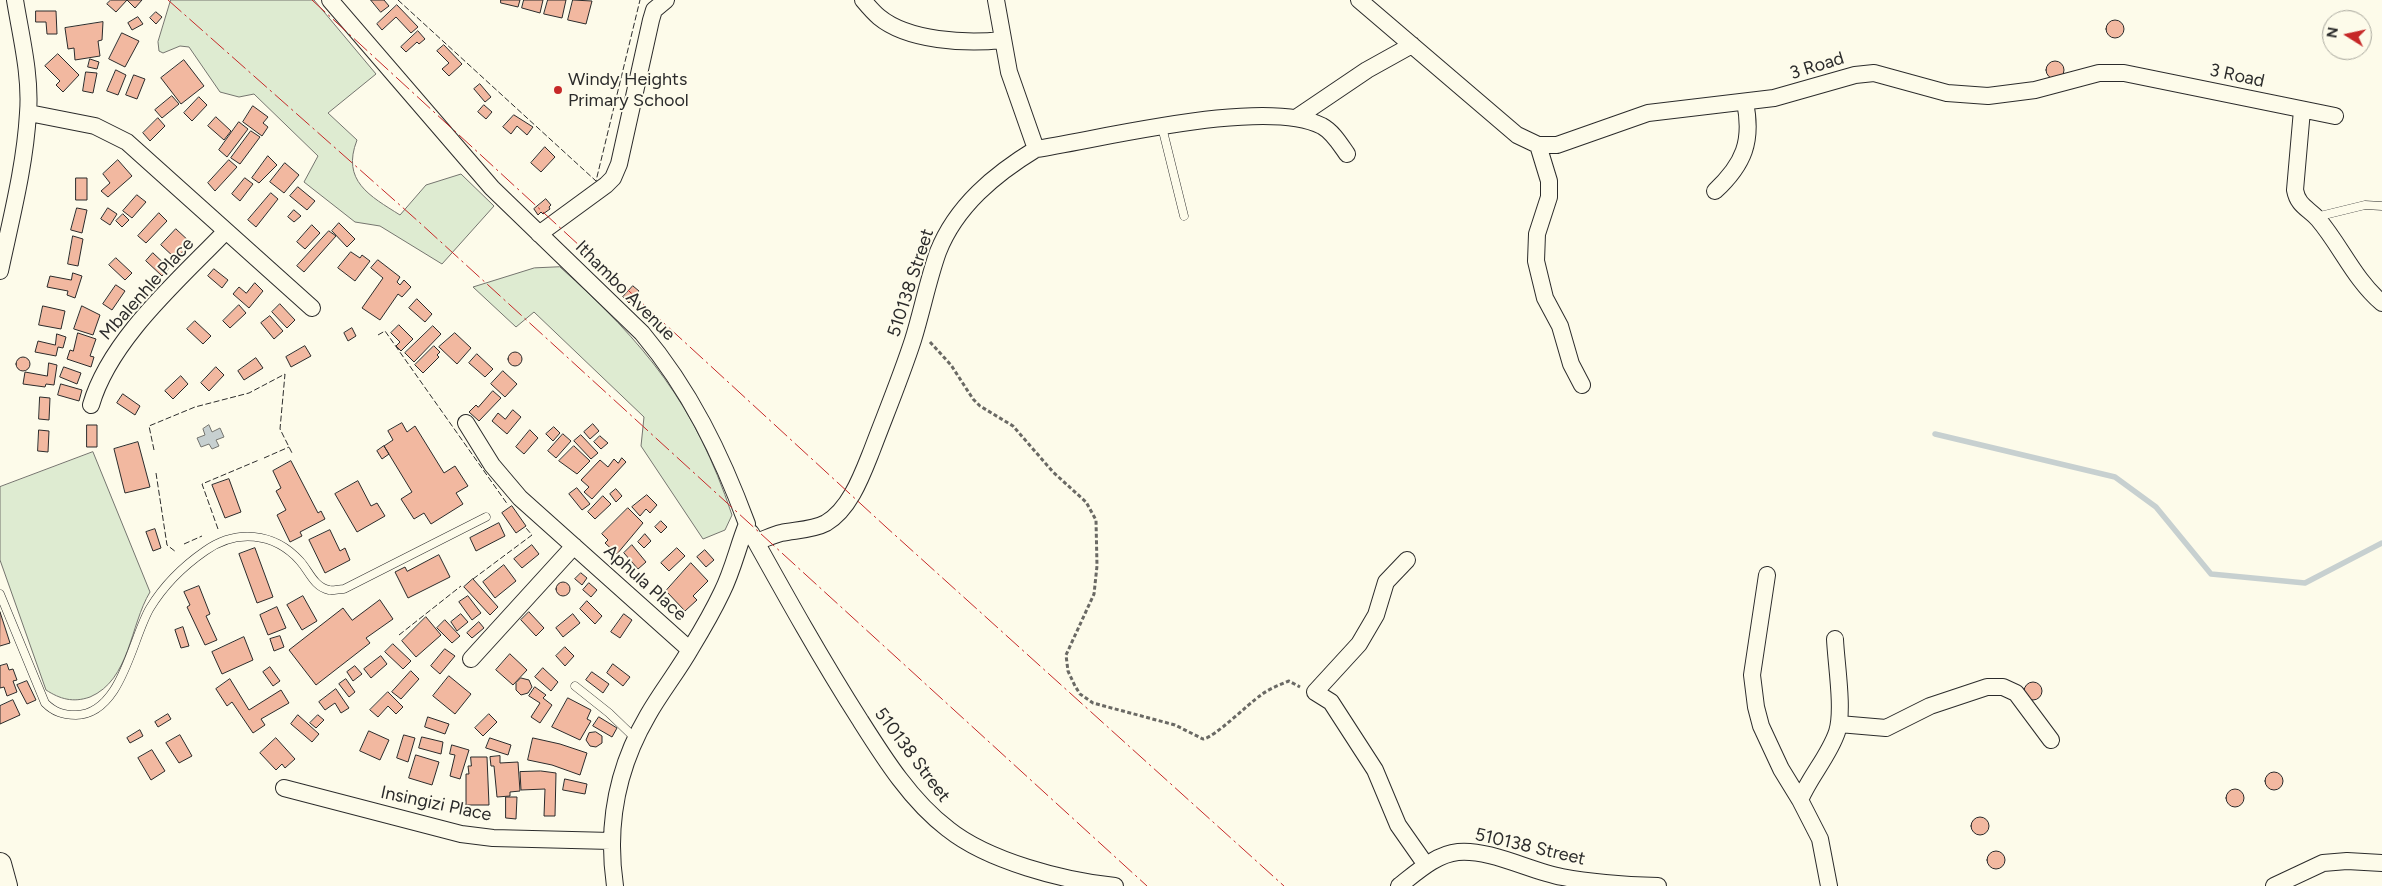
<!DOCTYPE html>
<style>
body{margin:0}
#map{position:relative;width:2382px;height:886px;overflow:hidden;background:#fdfbea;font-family:Figtree,sans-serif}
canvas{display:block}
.north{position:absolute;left:2322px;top:10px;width:50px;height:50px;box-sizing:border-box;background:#fdfbea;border:1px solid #a9a89e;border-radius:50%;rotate:280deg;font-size:14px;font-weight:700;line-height:20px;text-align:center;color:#2b2b2b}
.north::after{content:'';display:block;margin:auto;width:18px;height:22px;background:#c62828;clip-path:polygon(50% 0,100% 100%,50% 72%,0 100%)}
</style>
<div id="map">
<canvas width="2382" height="886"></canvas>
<div class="north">N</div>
</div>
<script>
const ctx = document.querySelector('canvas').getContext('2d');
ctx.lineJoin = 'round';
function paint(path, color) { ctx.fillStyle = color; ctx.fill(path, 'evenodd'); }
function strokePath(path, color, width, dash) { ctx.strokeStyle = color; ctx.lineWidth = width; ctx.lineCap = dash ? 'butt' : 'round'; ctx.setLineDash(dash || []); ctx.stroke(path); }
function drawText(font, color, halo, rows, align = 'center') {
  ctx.font = font + ' Figtree,sans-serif'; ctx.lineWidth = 4; ctx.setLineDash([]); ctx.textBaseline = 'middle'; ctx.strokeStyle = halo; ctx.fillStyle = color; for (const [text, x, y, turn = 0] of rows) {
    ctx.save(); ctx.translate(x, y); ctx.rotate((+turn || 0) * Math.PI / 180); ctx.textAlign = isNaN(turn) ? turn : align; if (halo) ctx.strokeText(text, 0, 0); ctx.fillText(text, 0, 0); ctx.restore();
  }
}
const green = new Path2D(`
 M 171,0 L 314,0 L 376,74 L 328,113 L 357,140 C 341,181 370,196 400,215 L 426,185 L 461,174 L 494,206 L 442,264 L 380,226 L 355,222 L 304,182 L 318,156 L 254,94 L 239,97 L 220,92 L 189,47 L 180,46 L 163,53 L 159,51 L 158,42 Z
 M 560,267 C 646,344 695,404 732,515 L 725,530 L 703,539 L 641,446 L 644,417 L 534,312 L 516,327 L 473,287 L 534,268 Z
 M 93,452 L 150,592 C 130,625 130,680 90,697 C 73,703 60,699 46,690 L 0,560 L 0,487 Z`);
const water = new Path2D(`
 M 209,425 L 212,432 L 220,428 L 224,437 L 216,440 L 219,446 L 212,449 L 209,444 L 201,447 L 197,438 L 205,435 L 203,429 Z`);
const stream = new Path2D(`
 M 1935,434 L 2115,477 L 2156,507 L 2211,574 L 2305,583 L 2382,543`);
const building = new Path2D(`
 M 111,0 L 142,0 L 135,8 L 127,0 L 116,12 L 107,4 Z
 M 371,0 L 384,0 L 389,6 L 381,12 Z
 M 501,0 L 520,0 L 518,7 L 501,3 Z
 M 524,0 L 543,0 L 540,13 L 522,8 Z
 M 548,0 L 566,0 L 562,18 L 544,14 Z
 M 573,0 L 592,1 L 586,24 L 568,20 Z
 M 397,5 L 418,27 L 411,33 L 396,17 L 382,30 L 377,24 Z
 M 36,11 L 56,11 L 57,34 L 47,34 L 46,22 L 36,22 Z
 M 156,12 L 162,17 L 156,24 L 150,18 Z
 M 138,17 L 143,24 L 132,30 L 128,23 Z
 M2106 29a9 9 0 1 1 18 0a9 9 0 1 1-18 0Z
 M 103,22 L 102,40 L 98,41 L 100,56 L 75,60 L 74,48 L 68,49 L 65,28 Z
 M 418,31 L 425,39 L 419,44 L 417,42 L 406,52 L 401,47 Z
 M 122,33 L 139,41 L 125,67 L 109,59 Z
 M 444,45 L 462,64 L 449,76 L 442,69 L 449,63 L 437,51 Z
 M 58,54 L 79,75 L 63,92 L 56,85 L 60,81 L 45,66 Z
 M 90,59 L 99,62 L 97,69 L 88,67 Z
 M 184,60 L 204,86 L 181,104 L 161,78 Z
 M2046 70a9 9 0 1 1 18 0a9 9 0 1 1-18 0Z
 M 116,70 L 126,75 L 118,95 L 107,91 Z
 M 86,72 L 97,73 L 93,93 L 83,91 Z
 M 134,75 L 145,79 L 137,99 L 126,95 Z
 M 480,84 L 491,97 L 485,102 L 474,89 Z
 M 172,96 L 179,104 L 162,118 L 155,110 Z
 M 199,97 L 207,105 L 192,121 L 184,113 Z
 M 484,105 L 492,112 L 486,119 L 478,112 Z
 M 253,106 L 268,117 L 263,123 L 268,127 L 262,136 L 243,122 Z
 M 514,115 L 533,127 L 527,135 L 517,126 L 511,134 L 503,127 Z
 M 216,117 L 231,131 L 224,140 L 208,126 Z
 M 158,118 L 165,126 L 150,141 L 143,133 Z
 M 239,122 L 248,129 L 227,157 L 219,150 Z
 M 251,131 L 260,137 L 240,164 L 231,158 Z
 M 545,147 L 555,157 L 541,172 L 531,163 Z
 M 268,156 L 277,165 L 259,183 L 252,178 Z
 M 118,160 L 132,176 L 108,197 L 101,191 L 110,183 L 103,174 Z
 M 229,160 L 237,167 L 215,191 L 208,183 Z
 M 285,163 L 299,175 L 284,193 L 270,182 Z
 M 76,178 L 87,178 L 87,200 L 76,200 Z
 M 245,178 L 253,184 L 240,201 L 232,194 Z
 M 298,187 L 315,201 L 307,210 L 290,196 Z
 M 271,193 L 278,199 L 256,227 L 248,220 Z
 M 137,195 L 146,202 L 132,218 L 123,211 Z
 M 546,199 L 551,205 L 549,207 L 550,209 L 543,214 L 541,212 L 538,215 L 534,209 Z
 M 77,208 L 87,210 L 82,233 L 71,230 Z
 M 108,208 L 117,214 L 110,225 L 101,219 Z
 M 294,210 L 301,216 L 294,222 L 288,217 Z
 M 159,213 L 167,221 L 146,243 L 138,236 Z
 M 123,214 L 129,220 L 122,227 L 116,221 Z
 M 339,223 L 355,239 L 347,247 L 332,231 Z
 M 312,225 L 320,233 L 305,249 L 297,242 Z
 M 176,229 L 191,243 L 176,259 L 161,245 Z
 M 329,231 L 336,236 L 304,272 L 297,266 Z
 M 73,236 L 83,239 L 78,266 L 68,264 Z
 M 351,252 L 360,258 L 362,255 L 370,261 L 355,281 L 338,268 Z
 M 153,253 L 169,268 L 162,276 L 146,261 Z
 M 116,258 L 132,273 L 125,280 L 109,265 Z
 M 378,260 L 400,277 L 397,282 L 400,285 L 404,280 L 411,287 L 402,297 L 398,294 L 380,320 L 362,308 L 383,278 L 371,268 Z
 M 214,269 L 228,280 L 222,288 L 208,276 Z
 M 73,273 L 82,276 L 75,298 L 67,295 L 68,291 L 47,287 L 50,276 L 71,280 Z
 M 255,283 L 263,291 L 249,308 L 233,294 L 239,287 L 246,293 Z
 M 116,285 L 125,291 L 112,310 L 103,304 Z
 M 633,286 L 639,291 L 629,303 L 623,297 Z
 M 417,299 L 432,314 L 425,322 L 409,308 Z
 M 280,304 L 295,320 L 287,328 L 272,312 Z
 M 239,305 L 246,313 L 230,328 L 223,321 Z
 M 43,306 L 65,311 L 61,329 L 39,325 Z
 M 82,306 L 100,315 L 93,335 L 74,329 Z
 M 270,316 L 283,331 L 274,339 L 261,323 Z
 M 195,321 L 211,336 L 203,344 L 187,329 Z
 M 399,325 L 413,339 L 401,351 L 396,346 L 400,342 L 391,333 Z
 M 433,326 L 441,334 L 414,362 L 405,353 Z
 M 352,328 L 356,336 L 348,341 L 344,333 Z
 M 78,333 L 96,339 L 90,356 L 94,357 L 91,367 L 67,359 L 70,350 L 73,351 Z
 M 455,333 L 471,348 L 457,364 L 439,347 Z
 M 57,334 L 66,337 L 63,348 L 58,347 L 56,356 L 35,352 L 38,341 L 55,345 Z
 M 305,346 L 311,356 L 291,367 L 286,357 Z
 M 434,346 L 440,352 L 437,355 L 439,357 L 423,373 L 415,365 Z
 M508 359a7 7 0 1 1 14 0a7 7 0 1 1-14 0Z
 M 477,354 L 493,369 L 485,377 L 469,363 Z
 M16 364a7 7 0 1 1 14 0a7 7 0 1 1-14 0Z
 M 256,358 L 263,368 L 244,380 L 238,371 Z
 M 49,363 L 57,365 L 54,385 L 46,384 L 45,387 L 23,384 L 25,372 L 47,376 Z
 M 64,367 L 81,373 L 77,384 L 60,377 Z
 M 216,367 L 224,375 L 209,391 L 201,383 Z
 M 503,371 L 517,384 L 505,397 L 491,384 Z
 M 181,376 L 188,384 L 173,399 L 165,391 Z
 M 61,384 L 82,390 L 79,401 L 58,395 Z
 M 493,391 L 501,398 L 479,421 L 469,412 L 476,405 L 478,407 Z
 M 123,394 L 140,406 L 135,415 L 117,403 Z
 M 40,397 L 50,398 L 49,420 L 39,419 Z
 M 513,410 L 521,417 L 507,434 L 492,421 L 498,413 L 505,419 Z
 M 402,423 L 407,432 L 415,426 L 444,473 L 455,466 L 468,486 L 456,493 L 463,504 L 431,524 L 424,513 L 414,519 L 401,499 L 412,492 L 384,446 L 393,440 L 388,431 Z
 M 593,424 L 599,431 L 590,439 L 584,432 Z
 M 87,425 L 97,425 L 97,447 L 87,447 Z
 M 554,427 L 560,433 L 553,441 L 546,434 Z
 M 39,430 L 49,431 L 48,452 L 38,451 Z
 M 530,430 L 538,438 L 524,454 L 516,447 Z
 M 563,434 L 571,441 L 556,458 L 548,451 Z
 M 581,435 L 598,453 L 591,459 L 574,441 Z
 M 600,436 L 608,443 L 601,449 L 594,442 Z
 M 138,442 L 150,487 L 125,493 L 114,449 Z
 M 384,446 L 389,454 L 382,459 L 377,451 Z
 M 574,446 L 590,461 L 577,474 L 559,461 Z
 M 622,458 L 626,462 L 592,499 L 584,492 L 589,487 L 581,480 L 600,460 L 608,467 L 614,459 L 618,463 Z
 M 291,461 L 318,513 L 321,511 L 325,519 L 300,532 L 302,536 L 290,542 L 277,515 L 286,510 L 276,491 L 281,488 L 273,471 Z
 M 229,479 L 241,512 L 225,518 L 212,485 Z
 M 358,481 L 371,506 L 377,503 L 385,516 L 357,532 L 335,494 Z
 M 577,488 L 590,504 L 582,510 L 569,494 Z
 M 616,489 L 622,496 L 616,502 L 610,494 Z
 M 647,495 L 657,505 L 650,513 L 646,509 L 640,516 L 632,507 Z
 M 603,496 L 611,504 L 595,519 L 588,512 Z
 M 512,506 L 526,526 L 516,533 L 502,513 Z
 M 628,508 L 643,523 L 617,554 L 605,543 L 608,540 L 602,534 Z
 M 661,521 L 667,527 L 661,533 L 655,527 Z
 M 499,523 L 505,536 L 476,551 L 470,538 Z
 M 155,529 L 161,548 L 153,551 L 146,532 Z
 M 330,530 L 340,551 L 345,548 L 350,560 L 325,573 L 309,540 Z
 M 645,534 L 651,541 L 644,548 L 638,542 Z
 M 532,545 L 539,554 L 522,568 L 514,559 Z
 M 632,545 L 646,562 L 638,569 L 624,553 Z
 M 255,548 L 273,597 L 257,603 L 239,554 Z
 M 677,548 L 685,556 L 669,571 L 661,563 Z
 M 705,550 L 714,560 L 706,567 L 697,557 Z
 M 439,555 L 450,577 L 408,598 L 395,572 L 405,567 L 407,571 Z
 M 691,563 L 708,581 L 693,596 L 697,600 L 685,611 L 666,591 Z
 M 504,565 L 516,581 L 495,598 L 483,582 Z
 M 581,573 L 587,578 L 582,585 L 575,579 Z
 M 473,579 L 498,607 L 490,615 L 464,587 Z
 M556 589a7 7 0 1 1 14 0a7 7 0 1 1-14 0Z
 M 589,583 L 597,590 L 591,597 L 583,590 Z
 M 199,586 L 210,614 L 206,616 L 217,640 L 205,645 L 187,607 L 190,605 L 184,592 Z
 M 303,596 L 317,621 L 302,630 L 287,605 Z
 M 468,596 L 481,613 L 472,620 L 459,602 Z
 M 380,600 L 393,619 L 366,638 L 370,643 L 316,685 L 289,650 L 343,608 L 352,620 Z
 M 587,601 L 602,616 L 595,624 L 580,609 Z
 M 277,607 L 286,628 L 268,635 L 260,615 Z
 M 0,612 L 10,643 L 0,646 Z
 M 529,612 L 544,628 L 536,636 L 521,620 Z
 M 461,614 L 468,622 L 457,631 L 451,622 Z
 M 573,614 L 580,623 L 563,637 L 556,628 Z
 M 624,614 L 632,620 L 620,638 L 611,632 Z
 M 426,617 L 441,635 L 416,657 L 402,641 Z
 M 445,620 L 460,636 L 452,643 L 437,628 Z
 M 479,622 L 484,628 L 472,638 L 467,633 Z
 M 183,627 L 189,646 L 181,648 L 175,630 Z
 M 280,636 L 284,647 L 274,651 L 270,639 Z
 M 244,637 L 253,660 L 222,674 L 212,652 Z
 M 393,644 L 411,661 L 403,669 L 385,652 Z
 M 565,647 L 574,656 L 565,666 L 556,656 Z
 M 445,649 L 455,656 L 440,674 L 431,666 Z
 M 510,654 L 527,670 L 513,685 L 496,670 Z
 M 381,656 L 387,664 L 371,678 L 364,669 Z
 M 7,664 L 9,670 L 13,669 L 17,680 L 13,681 L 17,692 L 7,696 L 4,687 L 0,688 L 0,666 Z
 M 613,664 L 630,677 L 623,686 L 607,673 Z
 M 355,666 L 362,674 L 353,681 L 347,672 Z
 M 270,667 L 280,681 L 273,686 L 263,672 Z
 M 543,668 L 558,682 L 551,691 L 535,677 Z
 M 411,671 L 419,679 L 401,699 L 392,692 Z
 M 592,672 L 609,684 L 603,693 L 586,680 Z
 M 449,676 L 471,694 L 455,714 L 433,696 Z
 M 521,678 L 529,680 L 532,687 L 528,693 L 521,695 L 516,690 L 516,683 Z
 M 230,679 L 249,710 L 281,690 L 289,703 L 261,719 L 265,725 L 253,733 L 232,702 L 227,706 L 216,689 Z
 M 346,679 L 355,692 L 349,697 L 339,684 Z
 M 27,681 L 36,700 L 27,704 L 17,685 Z
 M2024 691a9 9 0 1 1 18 0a9 9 0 1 1-18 0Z
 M 535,687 L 546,695 L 543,698 L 552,705 L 540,723 L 531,717 L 540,703 L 529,696 Z
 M 336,689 L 349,708 L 341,713 L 335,703 L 325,710 L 319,702 Z
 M 388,692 L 403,707 L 396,714 L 388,706 L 378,717 L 370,710 Z
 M 568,698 L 591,710 L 587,719 L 591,721 L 580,740 L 552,727 Z
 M 13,700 L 20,715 L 0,724 L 0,706 Z
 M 168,714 L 171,719 L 158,727 L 155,722 Z
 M 489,714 L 497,722 L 483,736 L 475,728 Z
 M 298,715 L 319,734 L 312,742 L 291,724 Z
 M 318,715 L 324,720 L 316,728 L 310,723 Z
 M 428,717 L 449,724 L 445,734 L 425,727 Z
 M 599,717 L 617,728 L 612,737 L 593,726 Z
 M 140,730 L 143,736 L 130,743 L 127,738 Z
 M 369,731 L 389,740 L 380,760 L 360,751 Z
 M 596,732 L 602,736 L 602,743 L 596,747 L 590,746 L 586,740 L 589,733 Z
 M 180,735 L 192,756 L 179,763 L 166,743 Z
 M 404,735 L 415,738 L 408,762 L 397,758 Z
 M 422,737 L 443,742 L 441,754 L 419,748 Z
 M 276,738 L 295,759 L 285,768 L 282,764 L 276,770 L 260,753 Z
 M 490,738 L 511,745 L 508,755 L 486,748 Z
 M 533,738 L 560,744 L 587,753 L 580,775 L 552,765 L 528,760 Z
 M 452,745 L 469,750 L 460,779 L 450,776 L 455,755 L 450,754 Z
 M 152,750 L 165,771 L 151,780 L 138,758 Z
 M 416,755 L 439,762 L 432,785 L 409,778 Z
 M 500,756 L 500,763 L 518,762 L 520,791 L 510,792 L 510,796 L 497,797 L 494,766 L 491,766 L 490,757 Z
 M 471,757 L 487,757 L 489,805 L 466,805 L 466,774 L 469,774 L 468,766 L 471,766 Z
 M 541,771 L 556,773 L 555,816 L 544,816 L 545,789 L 521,790 L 520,772 Z
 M2265 781a9 9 0 1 1 18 0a9 9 0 1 1-18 0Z
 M 565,779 L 587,784 L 585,794 L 563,790 Z
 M2226 798a9 9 0 1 1 18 0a9 9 0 1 1-18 0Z
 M 506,797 L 517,797 L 516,819 L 506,818 Z
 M1971 826a9 9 0 1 1 18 0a9 9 0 1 1-18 0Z
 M1987 860a9 9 0 1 1 18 0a9 9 0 1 1-18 0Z`);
const path = new Path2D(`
 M 930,342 L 951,365 L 973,399 L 980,406 L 1013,426 L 1053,472 L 1086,502 L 1096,520 L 1097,566 L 1094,594 L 1066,655 L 1068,671 L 1075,686 L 1080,694 L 1093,703 L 1175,725 L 1203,739 C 1214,738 1248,704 1261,695 C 1269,689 1279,685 1289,681 L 1300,687`);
const service = new Path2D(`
 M 1162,127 L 1184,216
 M 2316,217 L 2365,205 L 2382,206
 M 0,594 L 45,703 C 54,712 63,715 76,715 C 122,714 132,638 150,608 C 164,585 182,567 205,551 C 236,529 274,532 300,561 C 309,571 314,587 329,590 C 333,591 339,589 344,589 L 486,517
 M 575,686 L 609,713 L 635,738`);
const minor = new Path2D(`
 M 330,0 L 492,188 L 642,333 C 690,390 721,454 747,524 C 738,546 733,570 722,592 C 713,611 702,630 691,648 C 678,671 661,692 648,715 C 617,768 606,825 615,886
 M 863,0 C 868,6 873,12 879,17 C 908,41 966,44 1002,40
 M 996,0 L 1009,72 L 1036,149
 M 1359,0 L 1517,135 L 1538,145 L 1557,145 L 1648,113 L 1774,98 L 1855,75 L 1874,73 L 1947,93 L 1988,96 L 2035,90 L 2099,73 L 2124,73 L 2335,116
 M 2302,110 L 2295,190 C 2298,206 2308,208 2318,219 C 2341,246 2354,279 2382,303
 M 29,113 L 95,126 L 127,142 L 312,308
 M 1296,118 L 1367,70 L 1412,45
 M 1538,145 L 1549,181 L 1549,197 L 1537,234 L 1536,261 L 1545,298 L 1560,326 L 1571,364 L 1582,385
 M 1715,191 C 1744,164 1753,141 1745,102
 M 539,234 L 606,185 L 613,178 L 619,164 L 651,20 L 654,10 L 666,0
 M 0,271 C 11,219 25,166 28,113 C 31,76 21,37 15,0
 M 91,405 C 110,339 179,280 226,231
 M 466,423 L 492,465 L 520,498 L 690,650
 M 751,533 C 786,596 821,659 860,720 C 884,758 911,801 948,829 C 988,861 1064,881 1115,886
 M 756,542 C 765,539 773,535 781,533 C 795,530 813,530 826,523 C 850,509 862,475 872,450 C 886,413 901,377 913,340 C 922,311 928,280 938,252 C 956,206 995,174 1036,149 C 1102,139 1265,97 1322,126 C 1333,132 1340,144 1347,154
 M 1407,560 L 1386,582 L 1376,615 L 1359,644 L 1315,692 L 1331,702 L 1375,770 L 1398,825 L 1426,865
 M 1767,575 L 1752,675 L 1756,707 L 1761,726 L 1781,769 L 1800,800 L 1820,839 L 1829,886
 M 471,659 L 574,546
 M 1839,724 L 1886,728 L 1930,706 L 1987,687 L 2003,687 L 2016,693 L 2051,740
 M 284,788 L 461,834 L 493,838 L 611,841
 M 1800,800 C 1810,776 1829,756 1837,732 C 1844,710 1836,663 1835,639
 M 1399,886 C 1416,873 1436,854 1458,852 C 1490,849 1530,871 1562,877 C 1594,883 1626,885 1658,886
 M 2274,886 L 2323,863 L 2347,861 L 2382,863`);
const secondary = new Path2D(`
 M 0,864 L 6,886`);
const fence = new Path2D(`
 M 398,0 L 596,181 L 640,0
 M 378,335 L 385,331 L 508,505
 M 154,450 L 149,426 L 195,407 L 249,393 L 285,374 L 280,429 L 292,453
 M 264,458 L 289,447
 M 156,473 L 167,545 L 176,552
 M 218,529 L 202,484 L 259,460
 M 184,544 L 202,536
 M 473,579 L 532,535 L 526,528
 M 399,635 L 461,586`);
const power = new Path2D(`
 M 168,0 L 419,222 L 1147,886
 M 312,0 L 886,527 L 1284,886`);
const markers = [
 [558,90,5,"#c62828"]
];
const streetNames = [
 ["3 Road",1817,66,-17],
 ["3 Road",2237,76,12],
 ["510138 Street",911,283,-72],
 ["Mbalenhle Place",147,289,-48],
 ["Ithambo Avenue",625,291,45],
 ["Aphula Place",645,583,42],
 ["510138 Street",912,755,53],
 ["Insingizi Place",436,804,12],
 ["510138 Street",1530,847,13]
];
const poiNames = [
 ["Windy Heights",568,80],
 ["Primary School",568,101]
];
paint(green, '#deebd1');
strokePath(green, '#74746e', 1);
paint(water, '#c7d0d0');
strokePath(water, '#74746e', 1);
strokePath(stream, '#c7d0d0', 5.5);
paint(building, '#f2b8a0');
strokePath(building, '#2b2b2b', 1);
strokePath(service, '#2b2b2b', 9);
strokePath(minor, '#2b2b2b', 18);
strokePath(secondary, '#2b2b2b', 24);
strokePath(path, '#6a6964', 3, [4, 2.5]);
strokePath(service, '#fdfbea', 8);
strokePath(minor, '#fdfbea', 16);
strokePath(secondary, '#fdfbea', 22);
strokePath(fence, '#2b2b2b', 1, [6, 2.5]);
strokePath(power, '#c62828', 1, [18, 4, 2.5, 4]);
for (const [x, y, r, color] of markers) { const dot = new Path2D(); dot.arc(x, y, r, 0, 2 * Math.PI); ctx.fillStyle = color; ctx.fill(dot); strokePath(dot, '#fdfbea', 2); }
drawText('18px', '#2b2b2b', '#fdfbea', streetNames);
drawText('18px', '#2b2b2b', '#fdfbea', poiNames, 'left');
</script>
